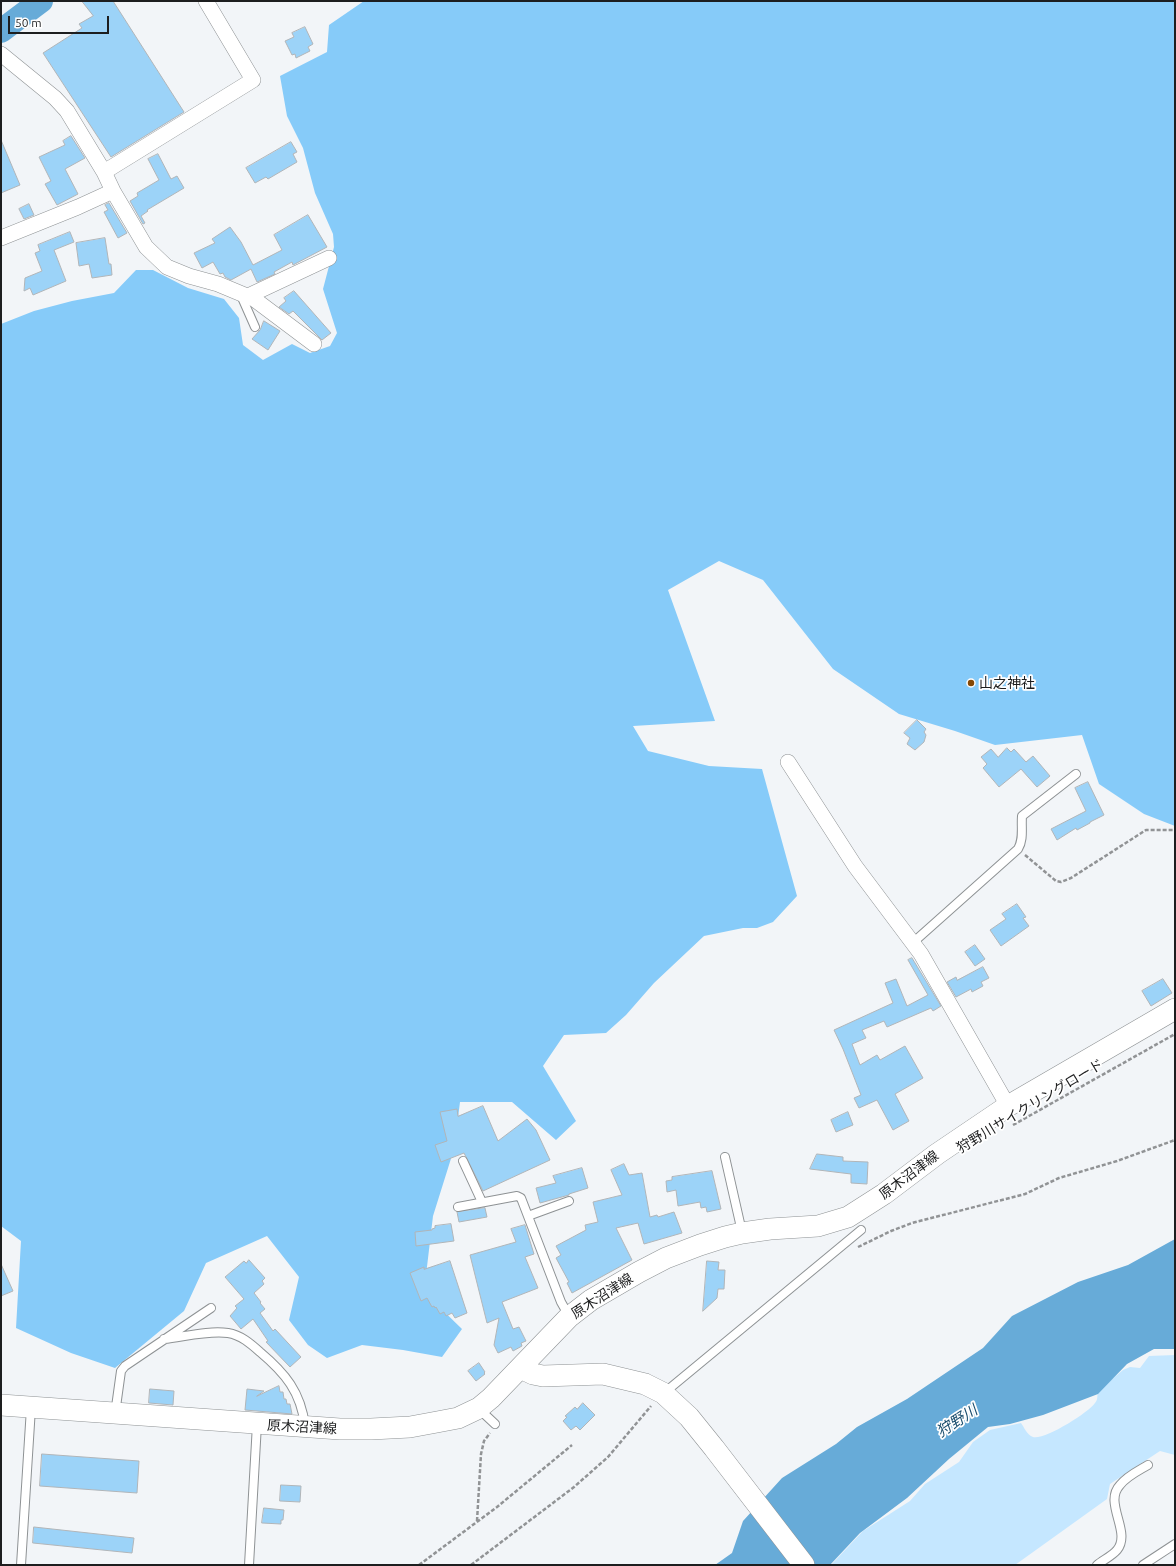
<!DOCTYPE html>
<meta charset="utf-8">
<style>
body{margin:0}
#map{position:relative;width:1176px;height:1566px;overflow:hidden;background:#f2f5f8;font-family:Ubuntu,sans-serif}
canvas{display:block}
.frame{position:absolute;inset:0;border:2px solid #1d1e1f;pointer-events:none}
.scale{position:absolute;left:8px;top:16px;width:101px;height:18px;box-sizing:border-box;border:2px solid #1d1e1f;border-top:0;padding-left:5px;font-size:12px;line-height:14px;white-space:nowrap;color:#1d1e1f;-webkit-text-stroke:3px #fff;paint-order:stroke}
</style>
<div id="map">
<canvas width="1176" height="1566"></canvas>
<div class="frame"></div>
<div class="scale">50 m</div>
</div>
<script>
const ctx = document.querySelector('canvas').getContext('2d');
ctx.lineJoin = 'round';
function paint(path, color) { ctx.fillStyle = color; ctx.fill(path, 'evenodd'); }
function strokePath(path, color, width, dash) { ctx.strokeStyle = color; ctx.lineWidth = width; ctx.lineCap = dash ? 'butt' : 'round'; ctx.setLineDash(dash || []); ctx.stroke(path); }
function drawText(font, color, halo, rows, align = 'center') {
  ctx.font = font + ' Ubuntu,"Noto Sans JP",sans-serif'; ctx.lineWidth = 3.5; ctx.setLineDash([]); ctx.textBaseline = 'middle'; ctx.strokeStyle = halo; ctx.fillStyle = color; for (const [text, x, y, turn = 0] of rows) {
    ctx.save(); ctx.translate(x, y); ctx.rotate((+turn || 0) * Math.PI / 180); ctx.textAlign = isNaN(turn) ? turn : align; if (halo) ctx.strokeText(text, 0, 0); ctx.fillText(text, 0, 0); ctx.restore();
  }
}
const green = new Path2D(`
 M 1175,1355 L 1175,1455 L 1160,1451 L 1110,1484 L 1107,1499 L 1015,1565 L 831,1565 L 863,1531 L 910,1501 L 925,1484 L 959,1462 L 973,1442 L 990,1430 L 1021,1423 C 1024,1427 1027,1435 1033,1437 C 1045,1440 1088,1413 1095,1403 C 1098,1400 1097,1396 1098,1391 L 1123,1370 L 1130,1367 L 1140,1368 L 1149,1356 Z`);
const forest = new Path2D(`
 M 364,1 L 1175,1 L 1175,826 L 1144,814 L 1099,784 L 1082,735 L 995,745 L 955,731 L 899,714 L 833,669 L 763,580 L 719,561 L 668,590 L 715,721 L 633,726 L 648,751 L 709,766 L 762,769 L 797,896 L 773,922 L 757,928 L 743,928 L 704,936 L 654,983 L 626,1015 L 606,1033 L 564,1035 L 543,1066 L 576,1121 L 556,1140 L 512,1102 L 460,1102 L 454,1149 L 433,1216 L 424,1292 L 462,1329 L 442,1357 L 403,1350 L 362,1345 L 327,1358 L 308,1345 L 289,1320 L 299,1277 L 267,1236 L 206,1263 L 184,1311 L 115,1368 L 71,1353 L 16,1328 L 21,1241 L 1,1226 L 1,324 L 34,311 L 72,301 L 114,293 L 136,270 L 153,270 L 188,288 L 224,299 L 239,318 L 243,345 L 263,360 L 292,344 L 310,353 L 330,346 L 337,333 L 323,289 L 334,247 L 333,234 L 315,193 L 303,148 L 287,116 L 280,76 L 327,52 L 329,25 Z`);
const water = new Path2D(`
 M 1175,1239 L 1175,1349 L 1154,1349 L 1127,1364 L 1098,1394 L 1043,1415 L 1010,1424 L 988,1427 L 949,1459 L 907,1498 L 860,1533 L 830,1565 L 715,1565 L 732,1553 L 743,1521 L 782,1478 L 836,1444 L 857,1427 L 907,1399 L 983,1348 L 1012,1316 L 1078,1282 L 1128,1265 Z`);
const river = new Path2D(`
 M 1,31 L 41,1`);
const building = new Path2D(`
 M 82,1 L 113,1 L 184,112 L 111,157 L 43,53 L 82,28 L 79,24 L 93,16 Z
 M 305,27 L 313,44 L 308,47 L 310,51 L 296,58 L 295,54 L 292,55 L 285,41 L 294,37 L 292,33 Z
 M 71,136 L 85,158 L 65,169 L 78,194 L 57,205 L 45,184 L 51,181 L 39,157 L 65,145 L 63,141 Z
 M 1,140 L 20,185 L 1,193 Z
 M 291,142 L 297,152 L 293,154 L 297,162 L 268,179 L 266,177 L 255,183 L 246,168 Z
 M 158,154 L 171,179 L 177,176 L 184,188 L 147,210 L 148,211 L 141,216 L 145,223 L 143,224 L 130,201 L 138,196 L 137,193 L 159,180 L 148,159 Z
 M 109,203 L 127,233 L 118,238 L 104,212 L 108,210 L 105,205 Z
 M 29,204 L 34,215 L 24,219 L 19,209 Z
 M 308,215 L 327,247 L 293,265 L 292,262 L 274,272 L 275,274 L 257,282 L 251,269 L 231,280 L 225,277 L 223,273 L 220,274 L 213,262 L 202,268 L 194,253 L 215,243 L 212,239 L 230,227 L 241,242 L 253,265 L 282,250 L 274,235 Z
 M 70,232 L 74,242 L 54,250 L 66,281 L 33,295 L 30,288 L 24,291 L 25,278 L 42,271 L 35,253 L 40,251 L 38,245 Z
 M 105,238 L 109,264 L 111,264 L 112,275 L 92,278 L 89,264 L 79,266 L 76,243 Z
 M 294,291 L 331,333 L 322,340 L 293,311 L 289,314 L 279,307 L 286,301 L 284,298 Z
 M 264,321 L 280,331 L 268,350 L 252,339 L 260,330 Z
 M 917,720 L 926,729 L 924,732 L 926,735 L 924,742 L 915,750 L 907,744 L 910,738 L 904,733 Z
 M 1007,748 L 1011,752 L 1014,749 L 1026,762 L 1033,756 L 1050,776 L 1037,787 L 1021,769 L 999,787 L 983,768 L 987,764 L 981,757 L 991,749 L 998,757 Z
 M 1088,782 L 1104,815 L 1090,822 L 1090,823 L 1077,830 L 1076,828 L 1057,840 L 1051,829 L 1086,811 L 1075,788 Z
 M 1017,904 L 1026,917 L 1023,918 L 1029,926 L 1001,946 L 990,930 L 1006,919 L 1002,914 Z
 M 975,945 L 985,959 L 975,966 L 965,952 Z
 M 912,958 L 941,1006 L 933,1011 L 931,1008 L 887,1027 L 884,1021 L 862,1030 L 866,1038 L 852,1044 L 860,1065 L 877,1055 L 880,1060 L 905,1046 L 923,1078 L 895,1094 L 909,1121 L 893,1130 L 877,1100 L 859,1108 L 854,1098 L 861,1095 L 843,1049 L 834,1030 L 893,1003 L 885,983 L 896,979 L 907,1006 L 928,995 L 908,960 Z
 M 983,967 L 989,978 L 981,982 L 983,986 L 972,992 L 971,989 L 956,997 L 947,982 L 956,977 L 957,980 Z
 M 1163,979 L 1172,993 L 1151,1006 L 1142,991 Z
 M 483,1106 L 498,1141 L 527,1119 L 536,1130 L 550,1160 L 483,1191 L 464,1153 L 441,1162 L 435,1145 L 447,1141 L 440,1112 L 457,1109 L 458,1116 Z
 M 848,1112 L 853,1125 L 836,1132 L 831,1120 Z
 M 817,1154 L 843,1157 L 843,1161 L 868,1162 L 867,1184 L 851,1183 L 851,1174 L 810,1169 Z
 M 624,1164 L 629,1175 L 642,1173 L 650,1217 L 657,1215 L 658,1217 L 674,1212 L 682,1233 L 644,1244 L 638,1223 L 616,1228 L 632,1260 L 572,1293 L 567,1283 L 569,1282 L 556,1258 L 561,1255 L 556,1246 L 586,1230 L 585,1225 L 598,1222 L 593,1202 L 622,1195 L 611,1170 Z
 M 582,1168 L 588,1188 L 569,1194 L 569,1195 L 540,1203 L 536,1188 L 556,1183 L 553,1176 Z
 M 712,1171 L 721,1209 L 707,1212 L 706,1207 L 701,1208 L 700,1202 L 678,1206 L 676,1190 L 667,1192 L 666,1181 L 672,1180 L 672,1177 Z
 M 485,1208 L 487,1217 L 459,1222 L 457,1212 Z
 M 451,1224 L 454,1241 L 416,1246 L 415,1232 L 432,1230 L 432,1229 L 435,1228 L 435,1226 Z
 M 525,1225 L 534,1254 L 525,1257 L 538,1288 L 502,1302 L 513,1329 L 519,1327 L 526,1341 L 521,1343 L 522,1346 L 513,1351 L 511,1347 L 498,1353 L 494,1345 L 499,1318 L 487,1323 L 470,1255 L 516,1242 L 511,1229 Z
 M 249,1260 L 265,1278 L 262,1281 L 264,1284 L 254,1293 L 261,1302 L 260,1303 L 265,1309 L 260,1313 L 273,1331 L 275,1329 L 301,1357 L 290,1367 L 266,1342 L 268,1341 L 253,1319 L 241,1329 L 230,1316 L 237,1308 L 235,1306 L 244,1299 L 225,1277 L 244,1261 L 246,1263 Z
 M 450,1261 L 467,1313 L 455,1318 L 452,1313 L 446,1316 L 444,1312 L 440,1314 L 436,1307 L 435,1308 L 434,1306 L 432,1307 L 427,1298 L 421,1301 L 410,1273 L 424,1267 L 424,1269 Z
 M 707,1261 L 719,1262 L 718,1270 L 725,1270 L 724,1289 L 718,1289 L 717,1298 L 703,1311 Z
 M 1,1264 L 13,1291 L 1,1296 Z
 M 479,1363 L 485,1372 L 484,1373 L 485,1374 L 476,1381 L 468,1371 Z
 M 279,1386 L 280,1392 L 283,1392 L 284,1399 L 286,1399 L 287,1404 L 290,1404 L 292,1414 L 245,1410 L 247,1389 L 264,1391 L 257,1396 Z
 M 150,1389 L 174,1391 L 173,1405 L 149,1403 Z
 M 583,1403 L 595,1415 L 580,1430 L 576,1426 L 571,1430 L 563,1421 L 567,1417 L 565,1416 L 575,1407 L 577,1409 Z
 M 42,1454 L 139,1461 L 137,1493 L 40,1486 Z
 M 281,1485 L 301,1486 L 300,1502 L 280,1501 Z
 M 264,1508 L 284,1510 L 283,1520 L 281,1520 L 281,1524 L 262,1523 Z
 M 34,1527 L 134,1538 L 132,1553 L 33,1543 Z`);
const path = new Path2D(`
 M 1025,855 L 1056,881 L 1061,882 L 1071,878 L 1146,830 L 1175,830
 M 1013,1125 L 1175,1034
 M 858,1247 L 891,1231 L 912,1223 L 1025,1194 L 1059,1178 L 1117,1161 L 1175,1140
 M 477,1521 L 481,1454 L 484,1441 L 490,1433
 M 419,1565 L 497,1507 L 572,1445
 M 471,1565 L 574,1487 L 608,1457 L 651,1406`);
const lane = new Path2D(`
 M 240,293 L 255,327
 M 916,946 L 917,939 L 1018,849 C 1024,839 1021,828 1022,816 L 1076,774
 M 725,1157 L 742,1232
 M 463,1161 L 482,1202
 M 458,1207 L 517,1196 L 521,1198 L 561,1302 L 569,1316
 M 528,1216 L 569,1201
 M 164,1339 C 183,1337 209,1330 228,1333 C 241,1335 251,1344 260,1352 C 285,1373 301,1392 305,1426
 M 664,1393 L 861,1230
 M 479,1409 L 495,1424
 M 115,1414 L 121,1371 L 125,1366 L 211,1308
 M 21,1565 L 31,1408
 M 249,1565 L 257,1424
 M 1097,1565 C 1103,1560 1112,1556 1117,1550 C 1132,1532 1103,1503 1120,1485 C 1127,1476 1138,1471 1148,1465
 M 1143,1565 L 1175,1544`);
const street = new Path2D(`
 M 1,54 L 55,98 L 67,111 L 104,172 L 113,191 L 78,207 L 1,238
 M 104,172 L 253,80 L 206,1
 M 113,191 L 146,247 L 167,267 L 189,276 L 218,284 L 254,299 L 314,344
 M 248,296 L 329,258
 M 788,762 L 855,866 L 921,954 L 1008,1106`);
const secondary = new Path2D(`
 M 521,1368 L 533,1374 L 543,1376 L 603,1374 L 645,1384 L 663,1393 L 689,1417 L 714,1448 L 804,1565
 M 1,1405 L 340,1429 L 371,1429 L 410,1427 L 437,1422 L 458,1418 L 479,1408 L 491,1398 L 569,1317 L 591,1300 L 639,1272 L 666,1258 L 700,1245 L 725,1237 L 742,1233 L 770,1229 L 818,1226 L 848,1217 L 884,1194 L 937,1154 L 1008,1106 L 1175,1009`);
const markers = [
 [971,683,4,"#854805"]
];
const poiNames = [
 ["山之神社",979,683]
];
const streetNames = [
 ["狩野川サイクリングロード",1030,1106,-31],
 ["原木沼津線",909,1175,-37],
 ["原木沼津線",602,1296,-33],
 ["原木沼津線",302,1427,3]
];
const waterNames = [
 ["狩野川",957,1421,-33]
];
paint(green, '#c5e7ff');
paint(forest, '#86cbf9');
paint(water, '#67abd8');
strokePath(river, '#67abd8', 24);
paint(building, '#9cd3f8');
strokePath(building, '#b1b5b8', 1);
strokePath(lane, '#8e9294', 10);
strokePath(street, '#8e9294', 16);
strokePath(secondary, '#8e9294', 22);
strokePath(path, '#919395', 2.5, [4, 2]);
strokePath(lane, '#fff', 8);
strokePath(street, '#fff', 15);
strokePath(secondary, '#fff', 21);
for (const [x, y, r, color] of markers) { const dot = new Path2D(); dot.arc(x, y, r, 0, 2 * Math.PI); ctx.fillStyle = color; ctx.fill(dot); strokePath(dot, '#fff', 1.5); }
drawText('14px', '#1d1e1f', '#fff', poiNames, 'left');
drawText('14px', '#1d1e1f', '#fff', streetNames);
drawText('italic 15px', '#1a4e6e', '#fff', waterNames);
</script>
